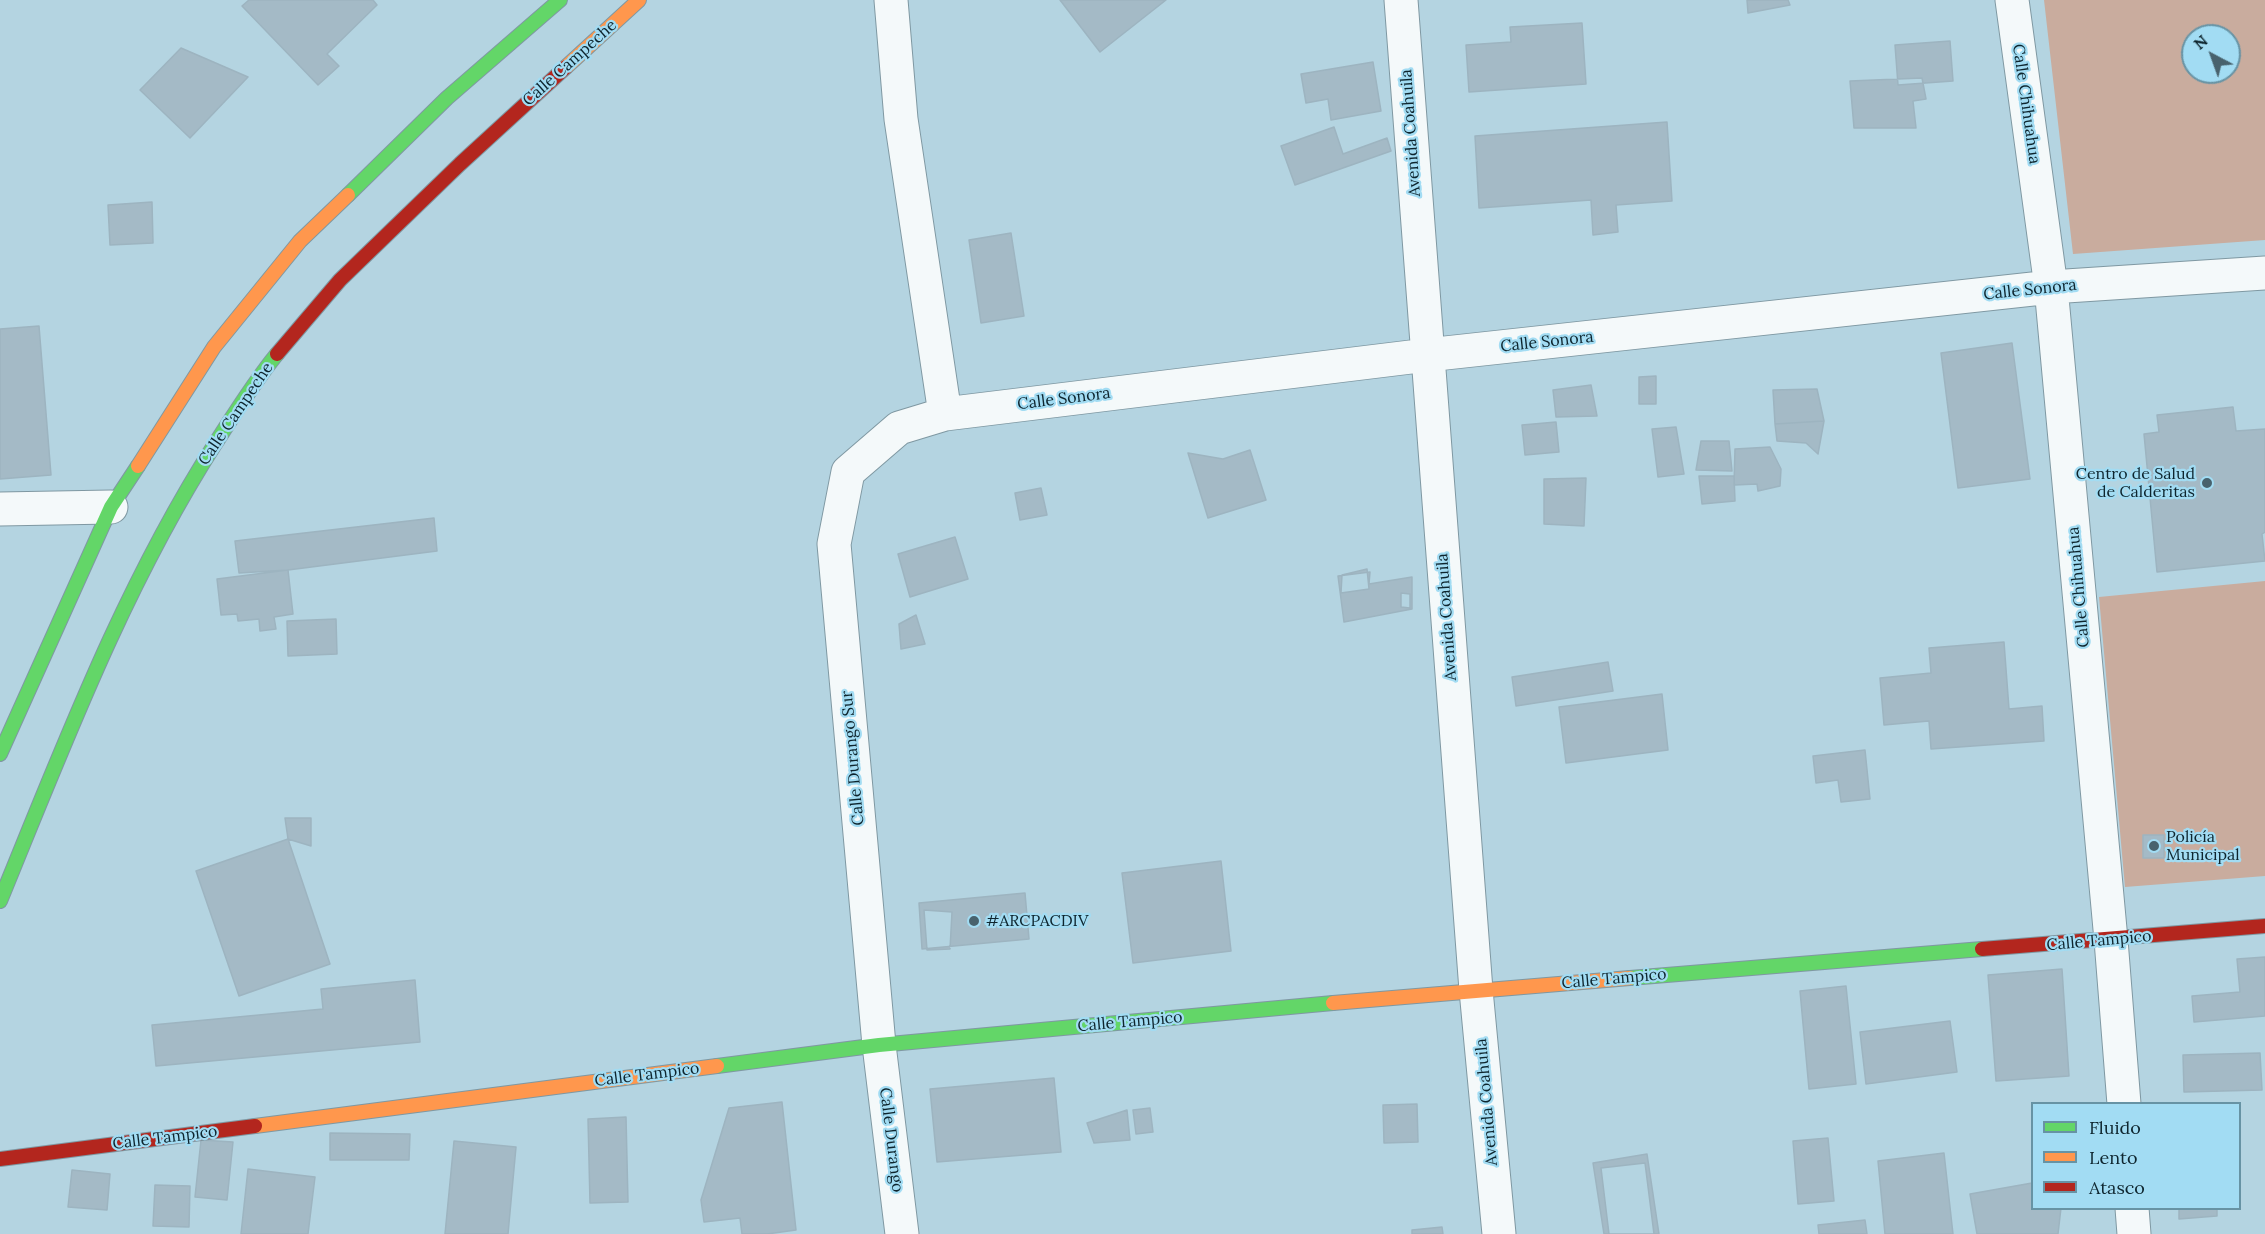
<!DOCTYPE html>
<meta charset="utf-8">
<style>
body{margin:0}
#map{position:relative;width:2265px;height:1234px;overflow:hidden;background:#b4d4e1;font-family:Lora,serif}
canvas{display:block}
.legend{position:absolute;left:2031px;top:1102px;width:210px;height:108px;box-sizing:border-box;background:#a2dcf3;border:2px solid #6793a4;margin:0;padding:8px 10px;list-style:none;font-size:18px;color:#0e252e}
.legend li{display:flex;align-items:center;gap:12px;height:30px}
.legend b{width:30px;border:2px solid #6793a4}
.north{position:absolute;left:2181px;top:24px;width:60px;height:60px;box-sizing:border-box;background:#a2dcf3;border:2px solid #6793a4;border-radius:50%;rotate:319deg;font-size:16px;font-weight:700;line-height:24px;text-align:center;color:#0e252e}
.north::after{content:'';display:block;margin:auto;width:21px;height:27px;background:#48626d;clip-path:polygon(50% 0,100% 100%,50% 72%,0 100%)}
</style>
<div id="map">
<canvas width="2265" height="1234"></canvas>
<ul class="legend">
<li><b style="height:8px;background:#63d668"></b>Fluido</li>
<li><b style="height:8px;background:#ff974d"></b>Lento</li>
<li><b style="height:8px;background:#b3261e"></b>Atasco</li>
</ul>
<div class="north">N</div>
</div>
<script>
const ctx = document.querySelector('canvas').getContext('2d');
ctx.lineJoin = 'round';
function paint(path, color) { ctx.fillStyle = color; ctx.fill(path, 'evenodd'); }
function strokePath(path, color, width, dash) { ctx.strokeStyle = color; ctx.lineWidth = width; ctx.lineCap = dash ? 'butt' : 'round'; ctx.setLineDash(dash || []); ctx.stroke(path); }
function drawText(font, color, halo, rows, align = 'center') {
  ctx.font = font + ' Lora,serif'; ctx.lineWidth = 4.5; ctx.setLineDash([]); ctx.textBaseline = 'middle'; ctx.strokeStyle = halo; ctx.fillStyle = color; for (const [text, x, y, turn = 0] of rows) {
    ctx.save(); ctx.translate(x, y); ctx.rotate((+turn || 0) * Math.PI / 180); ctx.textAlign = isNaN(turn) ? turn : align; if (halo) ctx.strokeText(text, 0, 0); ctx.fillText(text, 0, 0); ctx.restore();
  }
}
const green = new Path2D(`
 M 2044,0 L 2265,0 L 2265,240 L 2073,254 ZM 2193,36 L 2229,36 L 2229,72 L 2193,72 Z
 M 2265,581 L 2265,876 L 2125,887 L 2099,597 Z`);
const building = new Path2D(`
 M 249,0 L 373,0 L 377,5 L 327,54 L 339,66 L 318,85 L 242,6 Z
 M 1060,0 L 1166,0 L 1100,52 Z
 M 1747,0 L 1788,0 L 1790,5 L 1748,13 Z
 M 1582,23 L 1586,84 L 1469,92 L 1466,45 L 1511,42 L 1510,27 Z
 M 1950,41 L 1953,81 L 1898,85 L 1895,45 Z
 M 181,48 L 248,77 L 190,138 L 140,90 Z
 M 1373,62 L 1381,111 L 1331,120 L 1328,99 L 1306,103 L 1301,74 Z
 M 1922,78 L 1926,99 L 1913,101 L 1916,128 L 1854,128 L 1850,81 Z
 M 1667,122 L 1672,201 L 1616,205 L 1618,232 L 1593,235 L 1591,200 L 1479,208 L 1475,136 Z
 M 1334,127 L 1343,154 L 1387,138 L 1391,151 L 1295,185 L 1281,146 Z
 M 152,202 L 153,243 L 110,245 L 108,205 Z
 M 1011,233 L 1024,316 L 981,323 L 969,240 Z
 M 39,326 L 51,475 L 0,479 L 0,329 Z
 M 2012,343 L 2030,479 L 1958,488 L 1941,353 Z
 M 1656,376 L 1656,404 L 1639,404 L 1639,377 Z
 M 1591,385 L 1597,416 L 1556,417 L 1553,390 Z
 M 1817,389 L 1824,421 L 1775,424 L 1773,390 Z
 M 2233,407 L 2236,431 L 2265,429 L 2265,532 L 2262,534 L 2265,561 L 2157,572 L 2144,434 L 2159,432 L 2157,415 Z
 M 1824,421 L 1818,454 L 1806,443 L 1777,441 L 1775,424 Z
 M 1556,422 L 1559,452 L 1525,455 L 1522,425 Z
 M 1676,427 L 1684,474 L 1658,477 L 1652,429 Z
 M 1701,441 L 1729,441 L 1732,471 L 1696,470 Z
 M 1770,447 L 1781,469 L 1780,486 L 1758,491 L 1757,484 L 1734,485 L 1735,449 Z
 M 1250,450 L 1266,500 L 1208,518 L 1188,453 L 1223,459 Z
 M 1699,476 L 1734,476 L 1735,501 L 1702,504 Z
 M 1586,478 L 1584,526 L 1544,524 L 1544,479 Z
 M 1041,488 L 1047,515 L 1020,520 L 1015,493 Z
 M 434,518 L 437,551 L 288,570 L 239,573 L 235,541 Z
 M 955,537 L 968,579 L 910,597 L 898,554 Z
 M 1367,569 L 1369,589 L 1341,593 L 1342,575 Z
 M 288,570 L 293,614 L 274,617 L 276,629 L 260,631 L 259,619 L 238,621 L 237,614 L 221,615 L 217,579 Z
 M 1370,572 L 1369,584 L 1412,577 L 1412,609 L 1344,622 L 1338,576 Z
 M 1401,593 L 1410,594 L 1410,608 L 1401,607 Z
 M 916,615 L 925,644 L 901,649 L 899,624 Z
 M 336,619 L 337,654 L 288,656 L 287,621 Z
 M 2004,642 L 2009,709 L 2042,706 L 2044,741 L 1931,749 L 1929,721 L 1884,725 L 1880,678 L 1931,673 L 1929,648 Z
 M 1608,662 L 1613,691 L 1516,706 L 1512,677 Z
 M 1662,694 L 1668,750 L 1566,763 L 1559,707 Z
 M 1865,750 L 1870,799 L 1841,802 L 1838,780 L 1816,783 L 1813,756 Z
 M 285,818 L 311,818 L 311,846 L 288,839 Z
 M 2143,835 L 2164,835 L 2164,858 L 2143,858 Z
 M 288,839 L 330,964 L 239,996 L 196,871 Z
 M 1221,861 L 1231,951 L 1133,963 L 1122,873 Z
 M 1025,893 L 1029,939 L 922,949 L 919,903 Z
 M 924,910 L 952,912 L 950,949 L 927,950 Z
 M 2265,957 L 2265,1016 L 2194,1022 L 2192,996 L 2240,992 L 2237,959 Z
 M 2062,969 L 2069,1076 L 1996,1081 L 1988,975 Z
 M 415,980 L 420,1042 L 156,1066 L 152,1025 L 323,1009 L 321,989 Z
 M 1846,986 L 1856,1084 L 1809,1089 L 1800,991 Z
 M 1950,1021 L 1957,1072 L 1866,1084 L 1860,1032 Z
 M 2260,1053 L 2262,1090 L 2184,1092 L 2183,1055 Z
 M 1054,1078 L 1061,1152 L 937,1162 L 930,1089 Z
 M 782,1102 L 796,1230 L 767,1234 L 742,1234 L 740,1218 L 704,1222 L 701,1200 L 729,1108 Z
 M 1417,1104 L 1418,1142 L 1384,1143 L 1383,1105 Z
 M 1150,1108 L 1153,1132 L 1136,1134 L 1133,1110 Z
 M 1127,1110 L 1130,1140 L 1094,1143 L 1087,1123 Z
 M 626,1117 L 628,1202 L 590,1203 L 588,1119 Z
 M 330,1133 L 410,1134 L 409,1160 L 330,1160 Z
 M 1828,1138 L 1834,1201 L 1798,1204 L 1793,1141 Z
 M 201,1140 L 233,1142 L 227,1200 L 195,1197 Z
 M 454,1141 L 516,1147 L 508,1234 L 445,1234 Z
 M 1944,1153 L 1953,1234 L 1885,1234 L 1878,1161 Z
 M 1647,1154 L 1659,1234 L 1604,1234 L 1593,1163 Z
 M 1645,1163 L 1654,1234 L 1609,1234 L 1601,1168 Z
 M 248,1169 L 315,1177 L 308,1234 L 241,1234 Z
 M 72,1170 L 110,1174 L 107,1210 L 68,1207 Z
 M 2032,1183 L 2032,1208 L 2061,1208 L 2058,1234 L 1977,1234 L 1970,1194 Z
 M 155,1185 L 190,1186 L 189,1227 L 153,1226 Z
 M 2179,1208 L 2217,1208 L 2217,1216 L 2179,1219 Z
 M 1865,1220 L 1867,1234 L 1819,1234 L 1818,1225 Z
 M 1442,1227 L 1443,1234 L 1412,1234 L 1412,1230 Z`);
const street = new Path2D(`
 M 891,0 L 901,119 L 945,414
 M 1401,0 L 1476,990 L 1499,1234
 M 2012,0 L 2051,287 L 2111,940 L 2124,1104
 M 0,509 L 111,507
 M 2132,1208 L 2134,1234
 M 902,1234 L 879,1045 L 834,544 L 848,472 L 899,428 L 945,414 L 1427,355 L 2051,287 L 2265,273`);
const fast = new Path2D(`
 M 348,195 L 447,98 L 560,0
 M 0,754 L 111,507 L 138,466
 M 0,901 C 64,745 124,586 215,444 C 235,413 254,382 277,354
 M 1630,978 L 1982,949
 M 717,1066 L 879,1045 L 1333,1003`);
const slow = new Path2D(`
 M 566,67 L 639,0
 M 138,466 L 214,347 L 300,241 L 348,195
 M 1333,1003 L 1630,978
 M 255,1126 L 717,1066`);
const jam = new Path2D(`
 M 277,354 L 340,280 L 460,164 L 566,67
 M 1982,949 L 2265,926
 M 0,1159 L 255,1126`);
const markers = [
 [2207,483,6,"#48626d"],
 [2154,846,6,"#48626d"],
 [974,921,6,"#48626d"]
];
const streetNames = [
 ["Calle Campeche",570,63,-42],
 ["Calle Chihuahua",2026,104,82],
 ["Avenida Coahuila",1411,133,-94],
 ["Calle Sonora",2030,290,-6],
 ["Calle Sonora",1547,342,-6],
 ["Calle Sonora",1064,399,-7],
 ["Calle Campeche",236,414,-56],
 ["Calle Chihuahua",2079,587,-95],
 ["Avenida Coahuila",1447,617,-94],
 ["Calle Durango Sur",853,758,-95],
 ["Calle Tampico",2099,941,-5],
 ["Calle Tampico",1614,979,-5],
 ["Calle Tampico",1130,1022,-5],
 ["Calle Tampico",647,1075,-7],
 ["Avenida Coahuila",1487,1102,-95],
 ["Calle Tampico",165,1138,-7],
 ["Calle Durango",891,1140,83]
];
const poiNames = [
 ["Centro de Salud",2195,474,"right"],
 ["de Calderitas",2195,492,"right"],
 ["Policía",2166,837],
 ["Municipal",2166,855],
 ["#ARCPACDIV",986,921]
];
paint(green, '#c9ac9e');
paint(building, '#a4bac6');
strokePath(building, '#9db4c0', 1.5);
strokePath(street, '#7f98a2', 35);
strokePath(fast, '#7f98a2', 16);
strokePath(slow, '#7f98a2', 16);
strokePath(jam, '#7f98a2', 16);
strokePath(street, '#f4f9fa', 33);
strokePath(fast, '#63d668', 14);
strokePath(slow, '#ff974d', 14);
strokePath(jam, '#b3261e', 14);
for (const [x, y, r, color] of markers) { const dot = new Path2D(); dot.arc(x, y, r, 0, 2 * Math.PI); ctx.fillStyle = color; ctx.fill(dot); strokePath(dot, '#a2dcf3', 2); }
drawText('16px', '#0e252e', '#a2dcf3', streetNames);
drawText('16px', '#0e252e', '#a2dcf3', poiNames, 'left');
</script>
